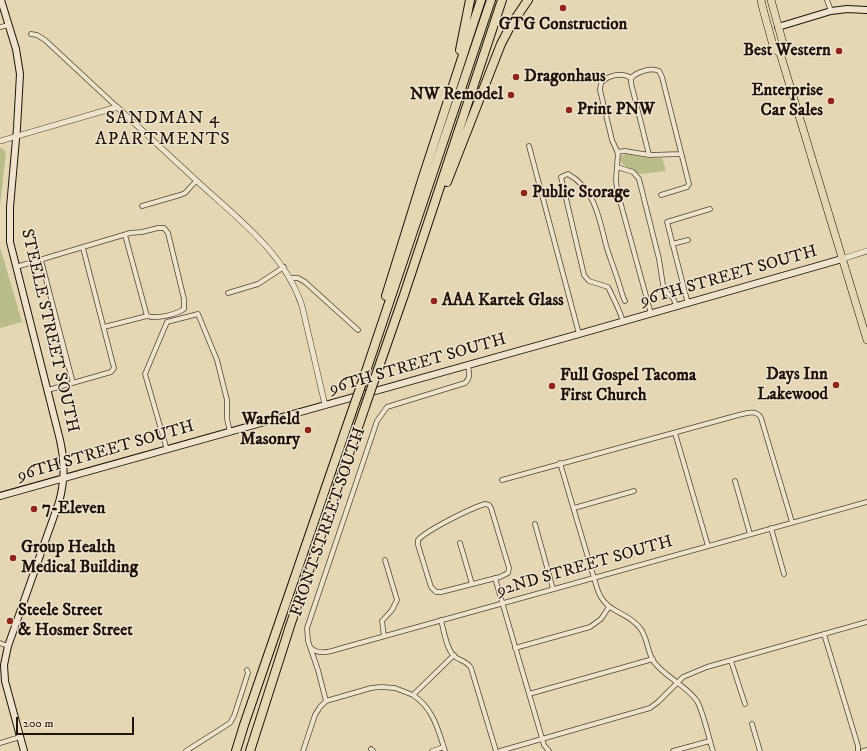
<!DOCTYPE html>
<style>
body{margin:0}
#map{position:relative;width:867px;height:751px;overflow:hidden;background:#e5d6b4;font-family:"IM FELL DW Pica",serif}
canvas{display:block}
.scale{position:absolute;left:16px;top:717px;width:118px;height:18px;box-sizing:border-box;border:2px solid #201309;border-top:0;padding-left:5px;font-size:12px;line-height:14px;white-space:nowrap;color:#201309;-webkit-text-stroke:3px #eee4ce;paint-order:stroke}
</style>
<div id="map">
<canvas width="867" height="751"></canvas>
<div class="scale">200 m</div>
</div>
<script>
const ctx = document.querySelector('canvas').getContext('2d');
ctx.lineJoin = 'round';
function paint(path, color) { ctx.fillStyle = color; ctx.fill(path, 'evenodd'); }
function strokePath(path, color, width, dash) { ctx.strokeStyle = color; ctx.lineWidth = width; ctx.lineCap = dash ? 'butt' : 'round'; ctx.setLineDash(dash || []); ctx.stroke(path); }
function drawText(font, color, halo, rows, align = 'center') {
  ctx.font = font + ' "IM FELL DW Pica",serif'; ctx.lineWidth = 3; ctx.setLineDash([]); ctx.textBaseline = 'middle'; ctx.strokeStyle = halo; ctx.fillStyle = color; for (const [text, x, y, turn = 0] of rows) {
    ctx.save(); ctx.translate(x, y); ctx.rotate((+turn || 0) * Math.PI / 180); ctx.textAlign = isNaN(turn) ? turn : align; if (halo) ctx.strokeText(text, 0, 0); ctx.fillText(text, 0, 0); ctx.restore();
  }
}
const green = new Path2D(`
 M 2,148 L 6,152 L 0,205 L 0,149 Z
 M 626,154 L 648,158 L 662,158 L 666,171 L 639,174 L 622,164 L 620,160 L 621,156 Z
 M 0,247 L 22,322 L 0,328 Z`);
const minor = new Path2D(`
 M 827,0 L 831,11
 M 0,27 L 9,25
 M 31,34 L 37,35 L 45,40 L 117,107
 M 631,78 C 622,72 608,75 601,83 L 600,90 L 612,140 L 618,153 L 616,179 L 617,190 L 651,314
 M 631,78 C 637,72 651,67 659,71 L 662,77 L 689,184 L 687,187 L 661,195
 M 631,78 L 631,83 L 649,155
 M 529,146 L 579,334
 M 617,152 L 625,151 L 649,155 L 681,154
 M 617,167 L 633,172 L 639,179 L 659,259 L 663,285 L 665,291 L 673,298 L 677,307
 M 142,206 L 180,195 L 185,193 L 196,181
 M 125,235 L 147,316
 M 672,244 L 688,240
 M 41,260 L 73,383
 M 16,267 L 130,233 L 142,232 L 158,228 L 164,228 L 168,233 L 184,299 L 184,309 C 175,315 157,319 147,316 L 104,327
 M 290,278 L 298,278 L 305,282 L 358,330
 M 228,293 L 258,284 L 284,267
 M 688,304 L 667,222 L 710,209
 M 623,322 C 620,310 613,298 608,287 L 589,281 L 584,275 L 561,177 L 568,174 C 595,189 599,218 606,245 C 610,259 616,273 620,287 C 622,292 622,296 625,301
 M 48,390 L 111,372 L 114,368 L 83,248
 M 675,433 L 708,546
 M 167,450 L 145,374 L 167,322 L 198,314 L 217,360 L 227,400 L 227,419 L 230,432
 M 560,463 L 597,588 C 605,614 626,610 640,628 C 648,638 647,652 654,662 C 666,678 686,685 697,701 C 703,711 709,739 713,751
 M 502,480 L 735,416 C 744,414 756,408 761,418 L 792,522
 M 735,481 L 750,534
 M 485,504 L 489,505 L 491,508 L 509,568 L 508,573 L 500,577 L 441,592 L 436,592 L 431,587 L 418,545 L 418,540 C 427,530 471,508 485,504 Z
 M 574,508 L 634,491
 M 535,524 L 553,589
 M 771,528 L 784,574
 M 460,543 L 472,584
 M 495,578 L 544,745 L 549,751
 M 441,620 C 444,631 446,648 454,656 C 460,661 467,661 471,668 L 496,751
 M 824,634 L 858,746 L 858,751
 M 384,636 L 382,621 L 392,610 L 397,600 L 385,560
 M 0,643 L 8,646
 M 311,648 C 320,656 331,651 342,648 L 867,502
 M 515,648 L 590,627 L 601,619 L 609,607
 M 731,661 L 745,704
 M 529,694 L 653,659
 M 413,695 C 433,708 438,729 445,751
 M 326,701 L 318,670 L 308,641 L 307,628 L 377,421 L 387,407 L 465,383 C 471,378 469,372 468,365
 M 752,724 L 760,751
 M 0,743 L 20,737
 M 371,749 L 373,751
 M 186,751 L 230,723 L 234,716 L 248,673 L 247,670
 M 303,751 L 315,715 L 320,707 L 326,701 L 371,688 L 381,687 L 395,688 L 413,695 L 454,655
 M 432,751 L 444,747
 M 500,751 L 650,708 L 658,702 L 683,677 L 707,667 L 867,622
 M 673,751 L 710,741
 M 863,751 L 867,750`);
const tertiary = new Path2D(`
 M 0,141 L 117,107 C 144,132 171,157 198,182 C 237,218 285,253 302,306 L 325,405
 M 842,259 L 867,251`);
const secondary = new Path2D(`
 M 1,0 L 16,49 L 20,74 L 17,128 L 10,207 L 10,242 L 60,440 C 65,461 65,481 59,502 L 8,646 L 4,665 L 5,681 L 24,751
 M 778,27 L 831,11 L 847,9 L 867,10
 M 0,496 L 579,334 L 842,259`);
const primary = new Path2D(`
 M 761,0 L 763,9 L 774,49 L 780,53 L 867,340
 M 771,0 L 784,47 L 780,53`);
const motorway = new Path2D(`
 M 460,50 L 470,0
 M 447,182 L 501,44 L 511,25 L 528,0
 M 386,296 L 423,177 L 481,0
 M 375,378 L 404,295 L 502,0
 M 363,380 L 491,0
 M 236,751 L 244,725 L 349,420
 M 250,751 L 291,623 L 365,407`);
const motorwayBridge = new Path2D(`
 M 365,407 L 375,378
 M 349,420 L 363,380`);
const markers = [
 [563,8,4,"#8f2418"],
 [839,51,4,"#8f2418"],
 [516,77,4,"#8f2418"],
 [511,95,4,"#8f2418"],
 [831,101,4,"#8f2418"],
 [569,110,4,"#8f2418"],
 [524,193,4,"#8f2418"],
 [434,301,4,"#8f2418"],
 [836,385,4,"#8f2418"],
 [552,386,4,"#8f2418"],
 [308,430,4,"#8f2418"],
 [34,509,4,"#8f2418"],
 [13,558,4,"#8f2418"],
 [10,621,4,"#8f2418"]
];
const poiNames = [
 ["GTG Construction",563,25,"center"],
 ["Best Western",831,51,"right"],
 ["Dragonhaus",524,77],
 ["Enterprise",823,91,"right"],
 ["Car Sales",823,111,"right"],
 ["NW Remodel",503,95,"right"],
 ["Print PNW",577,110],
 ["Public Storage",532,193],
 ["AAA Kartek Glass",442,301],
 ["Days Inn",828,375,"right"],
 ["Lakewood",828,395,"right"],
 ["Full Gospel Tacoma",560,376],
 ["First Church",560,396],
 ["Warfield",300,420,"right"],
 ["Masonry",300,440,"right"],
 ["7-Eleven",42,509],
 ["Group Health",21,548],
 ["Medical Building",21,568],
 ["Steele Street",18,611],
 ["& Hosmer Street",18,631]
];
const streetNames = [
 ["96TH STREET SOUTH",729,277,-16],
 ["STEELE STREET SOUTH",49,331,77],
 ["96TH STREET SOUTH",418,365,-16],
 ["96TH STREET SOUTH",106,452,-16],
 ["FRONT STREET SOUTH",329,522,-71],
 ["92ND STREET SOUTH",585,567,-16]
];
const neighbourhoodNames = [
 ["SANDMAN 4",163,119],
 ["APARTMENTS",163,140]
];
paint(green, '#b8bd8a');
strokePath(minor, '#514434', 5.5);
strokePath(tertiary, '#514434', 6);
strokePath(secondary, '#201309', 8);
strokePath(primary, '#201309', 8);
strokePath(motorway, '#201309', 10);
strokePath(minor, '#eee4ce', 4);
strokePath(tertiary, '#eee4ce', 5);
strokePath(secondary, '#eee4ce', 6);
strokePath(primary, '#e5d6b4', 7);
strokePath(motorway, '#e5d6b4', 8);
strokePath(motorwayBridge, '#201309', 10, []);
strokePath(motorwayBridge, '#e5d6b4', 8);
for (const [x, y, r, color] of markers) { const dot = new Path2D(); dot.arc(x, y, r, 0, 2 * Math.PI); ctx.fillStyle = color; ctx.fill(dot); strokePath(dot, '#eee4ce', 1.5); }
drawText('bold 17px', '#201309', '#eee4ce', poiNames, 'left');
drawText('17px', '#201309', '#eee4ce', streetNames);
ctx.letterSpacing = '1px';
drawText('18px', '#201309', '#eee4ce', neighbourhoodNames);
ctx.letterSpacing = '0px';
</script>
